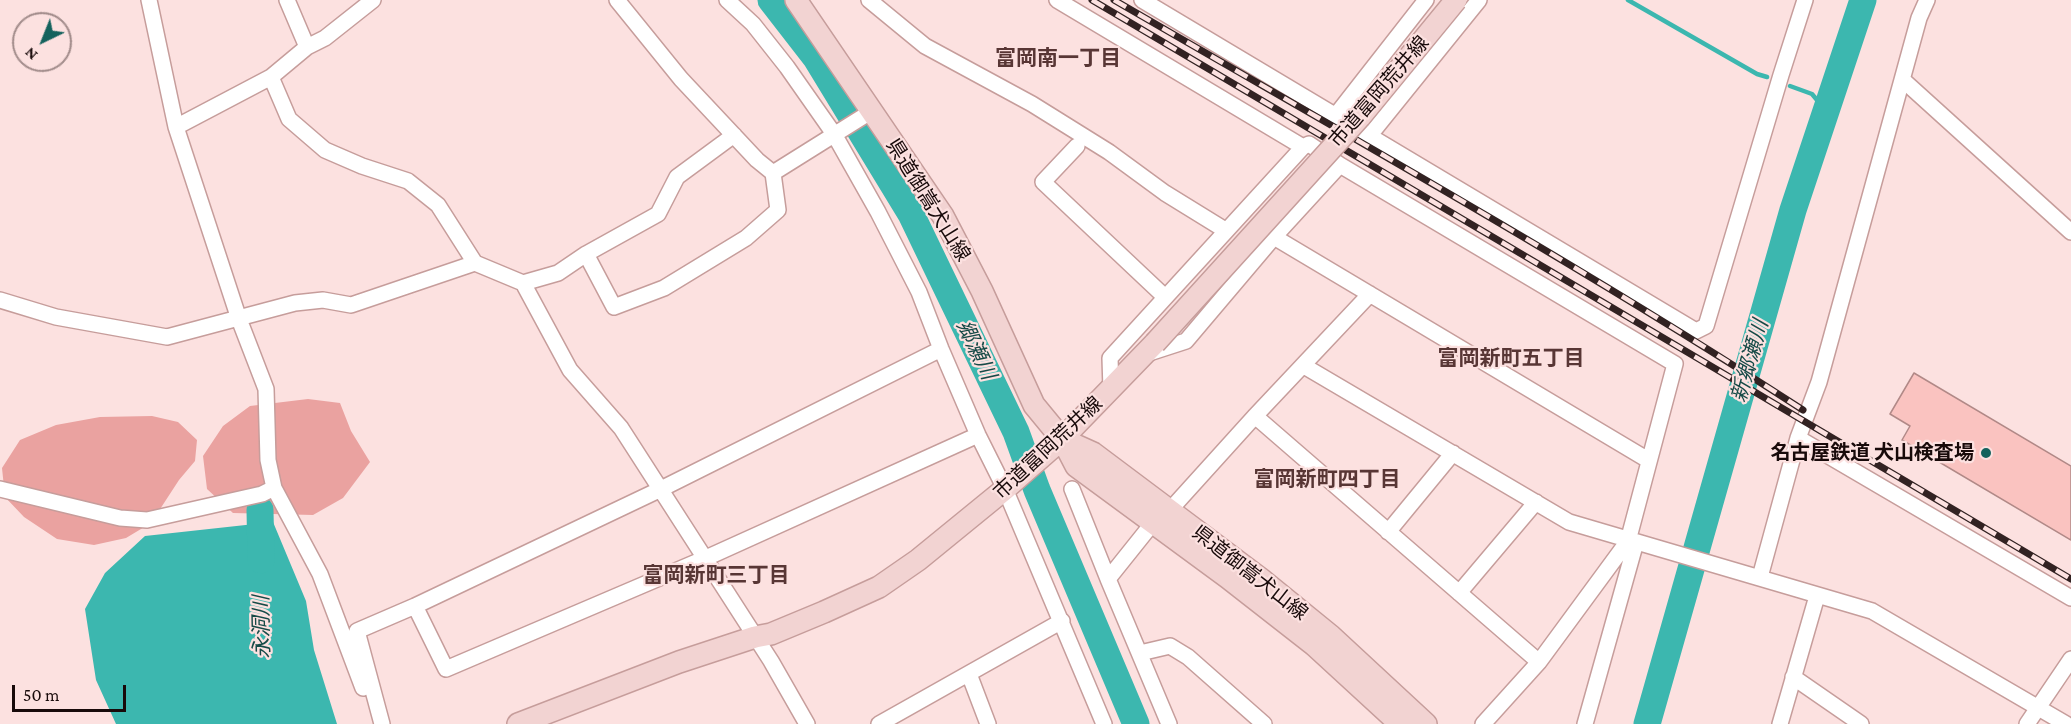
<!DOCTYPE html>
<meta charset="utf-8">
<style>
body{margin:0}
#map{position:relative;width:2071px;height:724px;overflow:hidden;background:#fce1e0;font-family:"Crimson Pro",serif}
canvas{display:block}
.north{position:absolute;left:12px;top:12px;width:60px;height:60px;box-sizing:border-box;background:#fce1e0;border:2px solid #a18b8a;border-radius:50%;rotate:223deg;font-size:16px;font-weight:700;line-height:24px;text-align:center;color:#180a0a}
.north::after{content:'';display:block;margin:auto;width:21px;height:27px;background:#14625d;clip-path:polygon(50% 0,100% 100%,50% 72%,0 100%)}
.scale{position:absolute;left:12px;top:685px;width:114px;height:27px;box-sizing:border-box;border:3px solid #180a0a;border-top:0;padding-left:8px;font-size:18px;line-height:21px;white-space:nowrap;color:#180a0a;-webkit-text-stroke:4px #fce1e0;paint-order:stroke}
</style>
<div id="map">
<canvas width="2071" height="724"></canvas>
<div class="north">N</div>
<div class="scale">50 m</div>
</div>
<script>
const ctx = document.querySelector('canvas').getContext('2d');
ctx.lineJoin = 'round';
function paint(path, color) { ctx.fillStyle = color; ctx.fill(path, 'evenodd'); }
function strokePath(path, color, width, dash) { ctx.strokeStyle = color; ctx.lineWidth = width; ctx.lineCap = dash ? 'butt' : 'round'; ctx.setLineDash(dash || []); ctx.stroke(path); }
function drawText(font, color, halo, rows, align = 'center') {
  ctx.font = font + ' "Crimson Pro","Noto Sans JP",serif'; ctx.lineWidth = 4.5; ctx.setLineDash([]); ctx.textBaseline = 'middle'; ctx.strokeStyle = halo; ctx.fillStyle = color; for (const [text, x, y, turn = 0] of rows) {
    ctx.save(); ctx.translate(x, y); ctx.rotate((+turn || 0) * Math.PI / 180); ctx.textAlign = isNaN(turn) ? turn : align; if (halo) ctx.strokeText(text, 0, 0); ctx.fillText(text, 0, 0); ctx.restore();
  }
}
const green = new Path2D(`
 M 308,399 L 340,403 L 351,431 L 370,462 L 343,498 L 313,515 L 233,513 L 207,489 L 203,456 L 223,426 L 250,406 Z
 M 152,416 L 178,422 L 197,440 L 195,461 L 179,480 L 151,523 L 126,538 L 94,545 L 57,539 L 24,517 L 5,497 L 2,468 L 20,440 L 56,425 L 100,417 Z`);
const water = new Path2D(`
 M 273,522 L 306,601 L 314,650 L 337,724 L 116,724 L 96,680 L 85,609 L 105,573 L 145,536 Z`);
const stream = new Path2D(`
 M 1628,0 L 1757,74 L 1767,77
 M 1790,86 L 1812,94 L 1827,112`);
const river = new Path2D(`
 M 771,0 L 816,58 L 911,214 L 1016,432 L 1037,490 L 1136,724
 M 260,510 L 261,560
 M 1647,724 L 1793,210 L 1863,0`);
const building = new Path2D(`
 M 1914,373 L 2071,466 L 2071,540 L 1902,440 L 1910,426 L 1890,414 Z`);
const street = new Path2D(`
 M 149,0 L 176,127 L 239,319 L 266,389 L 268,460 L 274,488 L 320,574 L 363,688
 M 287,0 L 307,47
 M 727,0 L 753,24 L 787,67 L 834,134 L 878,212 L 919,292 L 941,349 L 978,435 L 1005,489 L 1104,724
 M 869,0 L 925,46 L 1032,104 L 1109,152 L 1165,193 L 1225,230
 M 1057,0 L 1303,147
 M 1142,0 L 1696,331 L 1706,326 L 1781,75 L 1805,0
 M 271,77 L 289,119 L 325,150 L 362,166 L 408,181 L 438,205 L 475,263 L 523,283 L 558,273 L 586,254 L 658,214 L 677,177 L 734,135
 M 1903,80 L 2071,232
 M 1336,115 L 1426,0
 M 176,127 L 271,77 L 307,47 L 325,38 L 373,0
 M 1370,135 L 1479,0
 M 1077,146 L 1043,182 L 1165,297
 M 773,173 L 872,111
 M 1274,237 L 1648,460
 M 586,254 L 614,307 L 664,288 L 746,238 L 778,210 L 773,173 L 757,160 L 681,79 L 617,0
 M 523,283 L 570,370 L 621,428 L 771,661 L 807,724
 M 0,300 L 56,317 L 167,337 L 295,303 L 323,300 L 351,305 L 475,263
 M 1149,353 L 1186,341 L 1274,237 L 1340,165
 M 1304,366 L 1569,522 L 1872,611 L 2066,724
 M 1111,390 L 1110,358 L 1303,147 L 1309,144 L 1340,165 L 1675,364 L 1628,541 L 1539,662 L 1483,724
 M 1255,416 L 1539,662
 M 1798,438 L 2071,598
 M 0,489 L 120,518 L 147,520 L 262,494 L 274,488
 M 1072,489 L 1108,579
 M 1170,510 L 1255,416 L 1370,294
 M 1152,524 L 1108,579 L 1169,724
 M 1388,532 L 1453,453
 M 1760,577 L 1798,438 L 1819,382 L 1919,18 L 1927,0
 M 1459,593 L 1536,502
 M 415,606 L 661,489 L 941,349
 M 1140,653 L 1170,646 L 1188,657 L 1264,724
 M 969,674 L 988,724
 M 1793,677 L 1861,724
 M 382,724 L 357,631 L 415,606 L 446,669 L 706,558 L 978,435
 M 879,724 L 1062,621
 M 1585,724 L 1636,542
 M 1780,724 L 1817,596
 M 2027,724 L 2071,659`);
const secondary = new Path2D(`
 M 796,0 L 943,216 L 982,291 L 1034,405 L 1062,439 L 1076,466 L 1227,577 L 1314,645 L 1400,724
 M 1062,439 L 1093,453 L 1261,579 L 1331,636 L 1426,724
 M 518,724 L 679,662 L 755,637 L 771,634 L 824,612 L 879,587 L 918,560 L 1005,489 L 1062,439 L 1155,343`);
const rail = new Path2D(`
 M 1092,0 L 2071,579
 M 1114,0 C 1345,134 1579,264 1803,410`);
const secondaryBridge = new Path2D(`
 M 1155,343 L 1360,117 L 1456,0`);
const markers = [
 [1986,453,6,"#14625d"]
];
const streetNames = [
 ["市道富岡荒井線",1379,92,-49],
 ["県道御嵩犬山線",928,200,58],
 ["市道富岡荒井線",1048,448,-43],
 ["県道御嵩犬山線",1250,573,38]
];
const poiNames = [
 ["名古屋鉄道 犬山検査場",1974,453]
];
const neighbourhoodNames = [
 ["富岡南一丁目",1058,59],
 ["富岡新町五丁目",1511,359],
 ["富岡新町四丁目",1327,480],
 ["富岡新町三丁目",716,576]
];
const waterNames = [
 ["郷瀬川",976,350,64],
 ["新郷瀬川",1750,361,-74],
 ["永洞川",262,627,-91]
];
paint(green, '#eaa2a0');
paint(water, '#3cb7af');
strokePath(stream, '#3cb7af', 4.5);
strokePath(river, '#3cb7af', 27);
paint(building, '#fac3c0');
strokePath(building, '#b18987', 1.5);
strokePath(street, '#c69d9b', 18);
strokePath(secondary, '#c69d9b', 24);
strokePath(street, '#fff', 15);
strokePath(secondary, '#f2d3d2', 21);
strokePath(rail, '#322222', 7);
strokePath(rail, '#fce1e0', 4.5, [14]);
strokePath(secondaryBridge, '#c69d9b', 24, []);
strokePath(secondaryBridge, '#f2d3d2', 21);
for (const [x, y, r, color] of markers) { const dot = new Path2D(); dot.arc(x, y, r, 0, 2 * Math.PI); ctx.fillStyle = color; ctx.fill(dot); strokePath(dot, '#fce1e0', 2); }
drawText('20px', '#180a0a', '#fce1e0', streetNames);
drawText('bold 20px', '#180a0a', '#fce1e0', poiNames, 'right');
drawText('bold 21px', '#583635', '#fce1e0', neighbourhoodNames);
drawText('italic 21px', '#164a47', '#fce1e0', waterNames);
</script>
